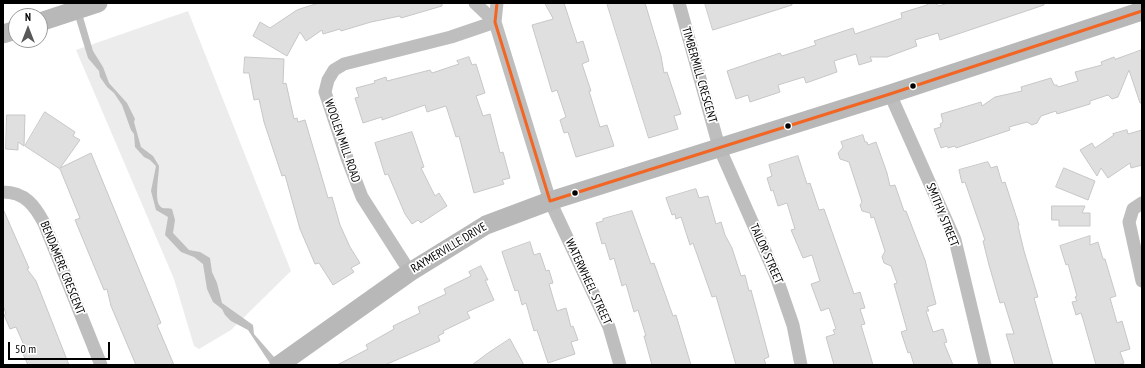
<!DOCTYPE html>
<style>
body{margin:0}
#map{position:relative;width:1145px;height:368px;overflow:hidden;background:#fff;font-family:"PT Sans Narrow",sans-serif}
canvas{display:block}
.frame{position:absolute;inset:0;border:4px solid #000;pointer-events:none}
.north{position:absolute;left:8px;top:8px;width:40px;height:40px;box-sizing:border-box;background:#fff;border:1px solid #999;border-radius:50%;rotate:0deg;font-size:11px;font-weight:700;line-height:16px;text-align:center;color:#000}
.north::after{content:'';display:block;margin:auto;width:14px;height:18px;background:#595959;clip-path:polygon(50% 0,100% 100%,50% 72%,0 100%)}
.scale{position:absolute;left:8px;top:342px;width:102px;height:18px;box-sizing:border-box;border:2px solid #000;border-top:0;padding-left:5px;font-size:12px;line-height:14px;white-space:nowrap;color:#000;-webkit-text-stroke:3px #fff;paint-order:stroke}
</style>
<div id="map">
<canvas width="1145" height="368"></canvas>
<div class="frame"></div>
<div class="north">N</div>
<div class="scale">50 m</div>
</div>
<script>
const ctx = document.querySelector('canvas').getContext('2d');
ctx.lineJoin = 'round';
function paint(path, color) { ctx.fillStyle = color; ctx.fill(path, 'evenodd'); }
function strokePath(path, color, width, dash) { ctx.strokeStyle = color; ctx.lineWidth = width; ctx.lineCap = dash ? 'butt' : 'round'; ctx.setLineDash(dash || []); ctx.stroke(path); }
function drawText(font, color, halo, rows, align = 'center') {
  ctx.font = font + ' "PT Sans Narrow",sans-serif'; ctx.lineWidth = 3.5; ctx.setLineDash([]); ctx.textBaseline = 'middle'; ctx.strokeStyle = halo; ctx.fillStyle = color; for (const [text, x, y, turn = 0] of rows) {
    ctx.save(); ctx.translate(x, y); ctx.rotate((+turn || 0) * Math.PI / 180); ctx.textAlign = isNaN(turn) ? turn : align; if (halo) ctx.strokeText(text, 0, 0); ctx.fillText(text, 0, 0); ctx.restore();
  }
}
const green = new Path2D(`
 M 188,11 L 291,271 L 231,330 L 199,349 L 194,346 L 174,279 L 76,50 Z`);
const water = new Path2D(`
 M 71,3 L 79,3 L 93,51 L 103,67 L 109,83 L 127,103 L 135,119 L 134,122 L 141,147 L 153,156 L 159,166 C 159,175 154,200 160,206 C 163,210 168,207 172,209 L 175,220 L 173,233 L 189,250 L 200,252 L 210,258 L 212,272 L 217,283 L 222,303 L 253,325 L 254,334 L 281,365 L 271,365 L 248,330 L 231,321 L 225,315 L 222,309 L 213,302 L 207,289 L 203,264 L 194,257 L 181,252 L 165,235 L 168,217 L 156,210 L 151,191 L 156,166 L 150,160 L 144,157 L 135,147 L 134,134 L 131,130 L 122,105 L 114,93 L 107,87 L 100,77 L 99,71 L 88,58 Z`);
const building = new Path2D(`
 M 319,3 L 442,3 L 442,6 L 401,18 L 400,16 L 371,22 L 341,31 L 340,29 L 323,34 L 322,30 L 306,41 L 300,32 L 287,56 L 253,36 L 260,22 L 270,28 L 297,10 Z
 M 545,3 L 564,3 L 577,43 L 583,41 L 589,61 L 582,64 L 591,91 L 589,91 L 600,127 L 607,125 L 614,146 L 576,157 L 568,132 L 564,133 L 560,120 L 566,117 L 557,90 L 552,92 L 532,25 L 553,19 Z
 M 607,3 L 645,3 L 661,56 L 664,73 L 667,72 L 681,114 L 674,116 L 678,129 L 649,138 Z
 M 705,3 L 792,3 L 792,5 L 713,30 Z
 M 928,3 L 935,3 L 939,6 L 948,3 L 1044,3 L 1044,5 L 940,40 L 938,33 L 915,40 L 917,46 L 887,57 L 870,57 L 872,61 L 859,65 L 856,54 L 834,61 L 837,72 L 806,83 L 804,77 L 778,85 L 780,92 L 750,102 L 748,95 L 736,99 L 727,71 L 780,53 L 782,56 L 816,45 L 814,41 L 853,28 L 855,34 L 902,18 L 901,13 L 927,5 Z
 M 1142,50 L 1142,103 L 1140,103 L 1129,70 L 1118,97 L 1112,99 L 1108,95 L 1090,101 L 1090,104 L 1057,114 L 1056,111 L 1041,116 L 1037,123 L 1032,125 L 1027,122 L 1009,127 L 1010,130 L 956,148 L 955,146 L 948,148 L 947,146 L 941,148 L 934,129 L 941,127 L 940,124 L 943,122 L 941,114 L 981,102 L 982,106 L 995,97 L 1022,91 L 1021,87 L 1051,78 L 1054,85 L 1057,85 L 1058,87 L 1078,81 L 1075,72 L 1102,65 L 1101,62 L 1114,57 L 1115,59 Z
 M 245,57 L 284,59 L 283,84 L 286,83 L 294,119 L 297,118 L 298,122 L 305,120 L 328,198 L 332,197 L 340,225 L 350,247 L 360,263 L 351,268 L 354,272 L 333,285 L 319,263 L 315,264 L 300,229 L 285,175 L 282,176 L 264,122 L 259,99 L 254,100 L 249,73 L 244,73 Z
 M 469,57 L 472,65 L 476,64 L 485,93 L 476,96 L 483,116 L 490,114 L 500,153 L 503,152 L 510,178 L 502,180 L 504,184 L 474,193 L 459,136 L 456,137 L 446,106 L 427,112 L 425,105 L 382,120 L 382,117 L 363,123 L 355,98 L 359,97 L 356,88 L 375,83 L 374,81 L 386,77 L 387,81 L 430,70 L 432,73 L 459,64 L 457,61 Z
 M 45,112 L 75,132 L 73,136 L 80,140 L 60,168 L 91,153 L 161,323 L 157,325 L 174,365 L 136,365 L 111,306 L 107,289 L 104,290 L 75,220 L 80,218 L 60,169 L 25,146 Z
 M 7,115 L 25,115 L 24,146 L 18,142 L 18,150 L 6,149 Z
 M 1127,130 L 1128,134 L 1142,130 L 1142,165 L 1131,168 L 1130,163 L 1108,178 L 1101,168 L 1097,176 L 1080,150 L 1092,143 L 1095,148 L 1114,135 L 1113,134 Z
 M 412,132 L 424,167 L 421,168 L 435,196 L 439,193 L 447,206 L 421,223 L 418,220 L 412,224 L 405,214 L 388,174 L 385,175 L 375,143 Z
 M 863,135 L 865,142 L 867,142 L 868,145 L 876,142 L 887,173 L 890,186 L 895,185 L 904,211 L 906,211 L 916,237 L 925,260 L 936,304 L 927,307 L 929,311 L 926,311 L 933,332 L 943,329 L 947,342 L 944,343 L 953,365 L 914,365 L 910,352 L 908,353 L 901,332 L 907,330 L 894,284 L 897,283 L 891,266 L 884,263 L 882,257 L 885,251 L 874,217 L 871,218 L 870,213 L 862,211 L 860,205 L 862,202 L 849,162 L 840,159 L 838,153 L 843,147 L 841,142 Z
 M 798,156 L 807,184 L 810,183 L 819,210 L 824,209 L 854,294 L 860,292 L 865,308 L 860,309 L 865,324 L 861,325 L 873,365 L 834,365 L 826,337 L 835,334 L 833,330 L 836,329 L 829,308 L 821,311 L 815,295 L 811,284 L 820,281 L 812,255 L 803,258 L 791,230 L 795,229 L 787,203 L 778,206 L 773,190 L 771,191 L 767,178 L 772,176 L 769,165 Z
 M 988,162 L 991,168 L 997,166 L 1002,183 L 1005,182 L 1019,225 L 1018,226 L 1024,251 L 1038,297 L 1034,298 L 1053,365 L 1015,365 L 1011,351 L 1006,334 L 1014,334 L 1004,302 L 1000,303 L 989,265 L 983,241 L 985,240 L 965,182 L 962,183 L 959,170 Z
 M 1064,168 L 1095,181 L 1088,200 L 1056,187 Z
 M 696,189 L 699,198 L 708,196 L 716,224 L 721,222 L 725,235 L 732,248 L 741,276 L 745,275 L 749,291 L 751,290 L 769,357 L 764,359 L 766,365 L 736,365 L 716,296 L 712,297 L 693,243 L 690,245 L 681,217 L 676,219 L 675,214 L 672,215 L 666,198 Z
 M 1052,206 L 1085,206 L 1082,213 L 1090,213 L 1090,226 L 1059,226 L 1059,220 L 1052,220 Z
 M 3,209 L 29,268 L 27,269 L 36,281 L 69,365 L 28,365 L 23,354 L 27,352 L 16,327 L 10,329 L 4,315 L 6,314 L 3,305 Z
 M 632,211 L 651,264 L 654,263 L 673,316 L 676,315 L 691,365 L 652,365 L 644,336 L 646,336 L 638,310 L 634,312 L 626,284 L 622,286 L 614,258 L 610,260 L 605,243 L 602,244 L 596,223 L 603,221 L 603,219 Z
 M 1090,236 L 1090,245 L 1098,242 L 1103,259 L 1105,259 L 1116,296 L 1110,298 L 1117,323 L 1122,321 L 1130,349 L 1120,352 L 1124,363 L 1117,365 L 1096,365 L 1083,319 L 1081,313 L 1076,315 L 1072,302 L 1077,301 L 1075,297 L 1077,296 L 1068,264 L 1066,265 L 1060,246 Z
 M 530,242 L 534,255 L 540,253 L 546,271 L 549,270 L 553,283 L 549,284 L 557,311 L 566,308 L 571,327 L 573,326 L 578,340 L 571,342 L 575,354 L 548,363 L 537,330 L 534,331 L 526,303 L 522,305 L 518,290 L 515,291 L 502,252 Z
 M 481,266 L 488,280 L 485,280 L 494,300 L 467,312 L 470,318 L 443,331 L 444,333 L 438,336 L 440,341 L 385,365 L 337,365 L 368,349 L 366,345 L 394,329 L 393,326 L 420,313 L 418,307 L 446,294 L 444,289 L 471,276 L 469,272 Z
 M 510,339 L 524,365 L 472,365 L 488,353 Z`);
const street = new Path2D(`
 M 475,3 L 495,22
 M 497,3 L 495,22 L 550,201 L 609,327 L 620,365
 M 679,3 L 719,147 L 776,276 L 793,325 L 801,365
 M 890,94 L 955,240 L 985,365
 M 3,192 C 25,192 35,206 44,223 L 101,365
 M 1142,203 L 1133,209 L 1129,222 L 1142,281
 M 410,272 L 362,197 L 347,158 L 325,92 L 328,80 L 334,70 L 344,64 L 451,37 L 495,22`);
const secondary = new Path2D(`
 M 40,22 L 98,3
 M 3,34 L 16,30
 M 279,365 L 410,272 L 486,225 L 550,201 L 890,94 L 1142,11`);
const bus1 = new Path2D(`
 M 497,3 L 495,22 L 550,201 L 890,94 L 1142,11`);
const markers = [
 [913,86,3.5,"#000"],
 [788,126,3.5,"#000"],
 [575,193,3.5,"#000"]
];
const streetNames = [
 ["TIMBERMILL CRESCENT",699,75,74],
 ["WOOLEN MILL ROAD",342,141,71],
 ["SMITHY STREET",942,215,68],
 ["RAYMERVILLE DRIVE",449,248,-31],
 ["TAILOR STREET",766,254,66],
 ["BENDAMERE CRESCENT",62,268,68],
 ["WATERWHEEL STREET",588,282,65]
];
paint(green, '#ececec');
paint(water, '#bfbfbf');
paint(building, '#dfdfdf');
strokePath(building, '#c7c7c7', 1);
strokePath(street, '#bebebe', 13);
strokePath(secondary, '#b8b8b8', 19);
strokePath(bus1, '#f26522', 3);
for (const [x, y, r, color] of markers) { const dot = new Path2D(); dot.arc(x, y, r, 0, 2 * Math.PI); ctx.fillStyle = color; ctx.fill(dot); strokePath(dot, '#fff', 1.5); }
drawText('12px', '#000', '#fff', streetNames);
</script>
